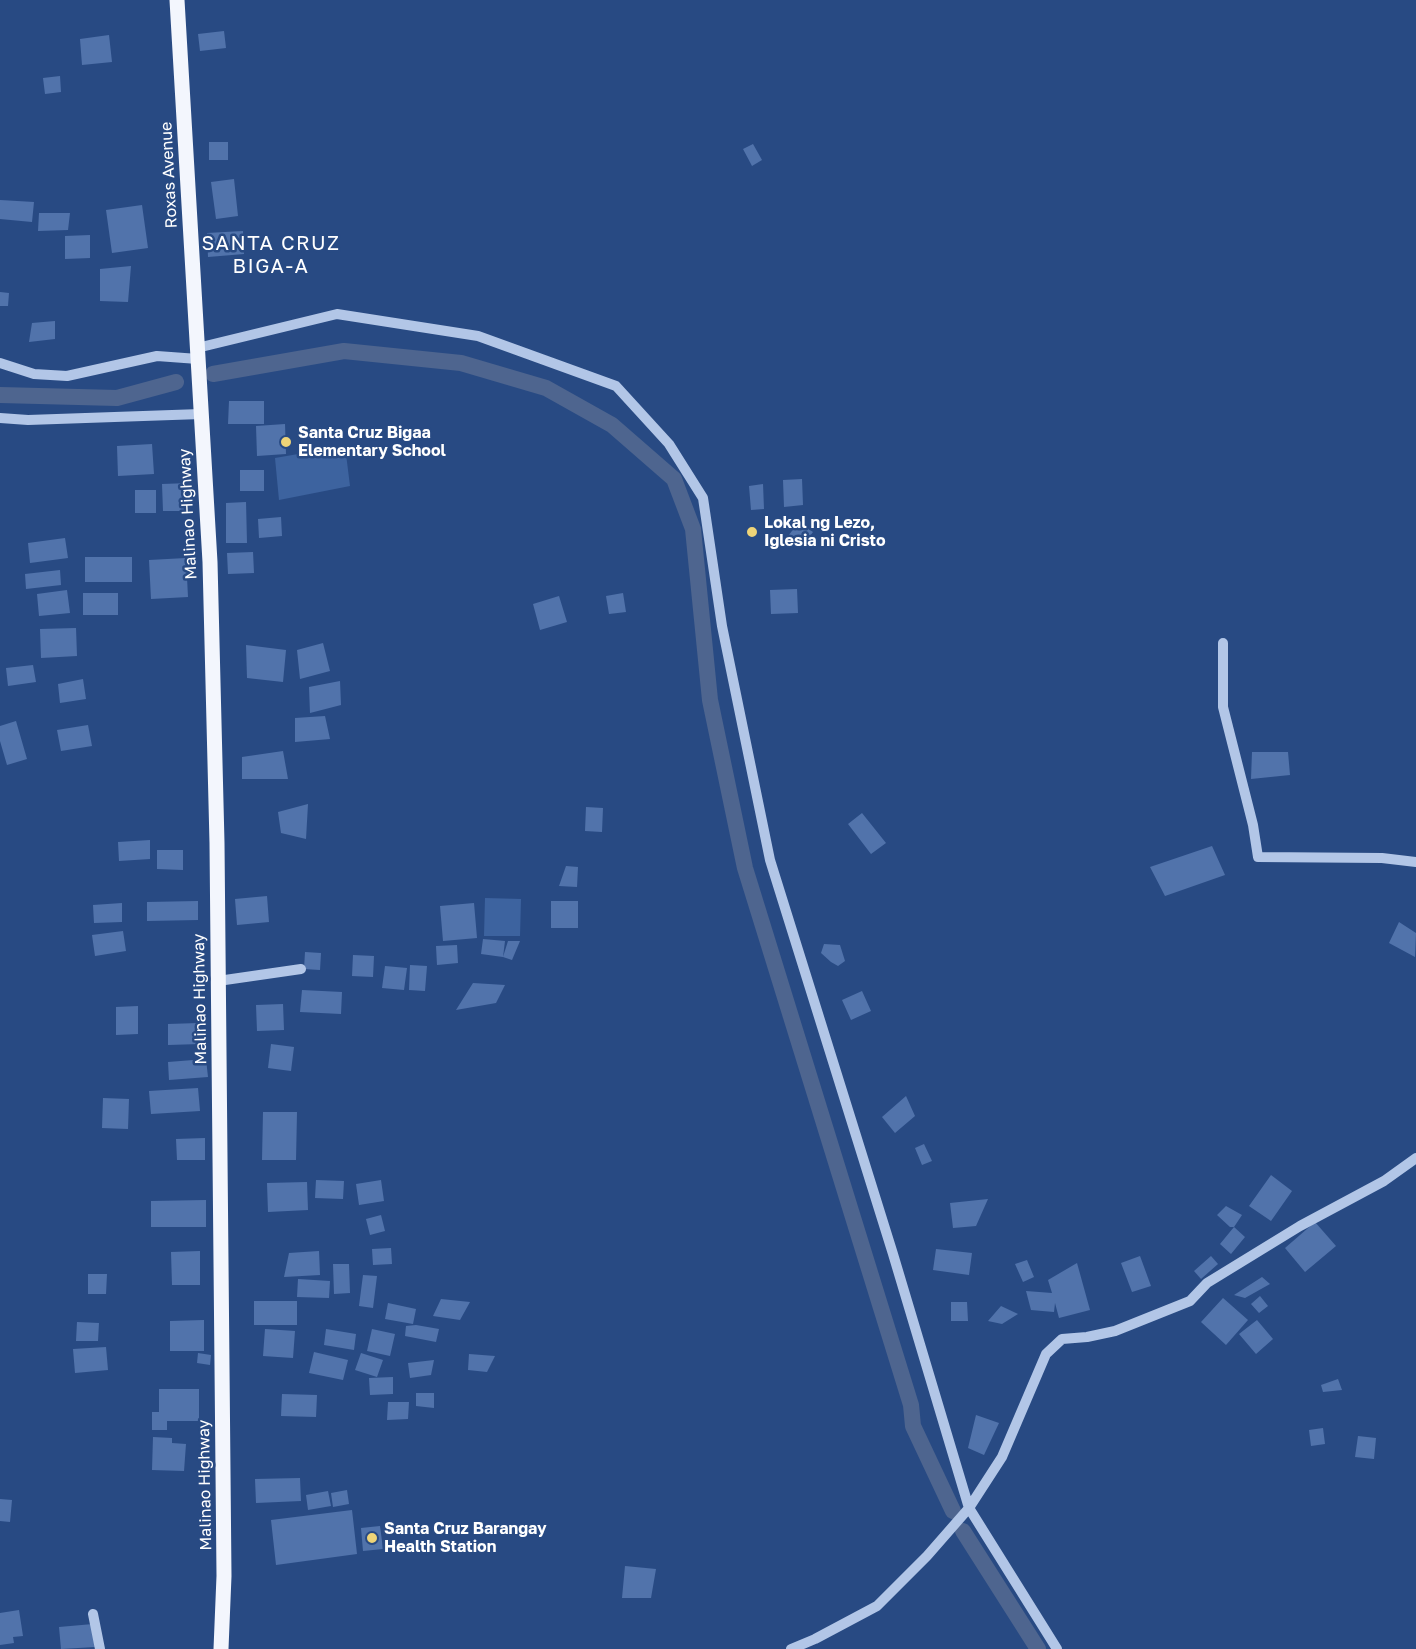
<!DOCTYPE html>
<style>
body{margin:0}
canvas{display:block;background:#284a83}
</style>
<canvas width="1416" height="1649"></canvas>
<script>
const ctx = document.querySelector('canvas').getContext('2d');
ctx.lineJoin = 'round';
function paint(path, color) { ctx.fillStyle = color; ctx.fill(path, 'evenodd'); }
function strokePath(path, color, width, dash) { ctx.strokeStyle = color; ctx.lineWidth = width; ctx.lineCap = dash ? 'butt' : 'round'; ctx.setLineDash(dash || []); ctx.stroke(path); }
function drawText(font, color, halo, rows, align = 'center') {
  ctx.font = font + ' "Golos Text",sans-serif'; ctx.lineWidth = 5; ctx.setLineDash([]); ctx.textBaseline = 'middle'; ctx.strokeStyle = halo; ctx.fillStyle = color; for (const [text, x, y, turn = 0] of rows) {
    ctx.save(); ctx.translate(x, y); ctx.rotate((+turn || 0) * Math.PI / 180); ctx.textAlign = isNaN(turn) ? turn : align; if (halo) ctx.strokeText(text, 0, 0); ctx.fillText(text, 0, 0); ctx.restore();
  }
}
const green = new Path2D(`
 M 345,446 L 350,486 L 279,500 L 275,458 Z
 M 485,898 L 521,899 L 520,936 L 484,936 Z`);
const canal = new Path2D(`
 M 213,374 L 344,351 L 461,363 L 546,388 L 612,425 L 674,479 L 693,529 L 710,700 L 745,868 L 911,1405 L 913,1426 L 953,1511
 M 0,395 L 117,398 L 176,382
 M 963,1531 L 1038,1649`);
const building = new Path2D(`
 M 224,31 L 226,48 L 200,51 L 198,34 Z
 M 109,35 L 112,62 L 82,65 L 80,39 Z
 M 60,76 L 61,92 L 45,94 L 43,78 Z
 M 209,142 L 228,142 L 228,160 L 209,160 Z
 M 753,144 L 762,160 L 752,166 L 743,149 Z
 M 234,179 L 238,216 L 216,219 L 211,182 Z
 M 0,200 L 34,202 L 32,222 L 0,219 Z
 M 142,205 L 148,248 L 112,253 L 106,210 Z
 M 39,213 L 70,213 L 68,230 L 38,231 Z
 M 243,231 L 244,254 L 208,257 L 207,233 Z
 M 90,235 L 90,258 L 65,259 L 65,236 Z
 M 131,266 L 128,302 L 100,301 L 100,269 Z
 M 0,292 L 9,293 L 8,306 L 0,306 Z
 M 55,321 L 55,339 L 29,342 L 32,323 Z
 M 229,401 L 264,401 L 264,424 L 228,424 Z
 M 285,424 L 286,454 L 257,456 L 256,426 Z
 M 152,444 L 154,474 L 118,476 L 117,446 Z
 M 240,470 L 264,470 L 264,491 L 240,491 Z
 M 802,479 L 803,505 L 784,507 L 783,480 Z
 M 190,483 L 190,511 L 163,511 L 162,484 Z
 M 763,484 L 764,509 L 751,510 L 749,486 Z
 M 135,490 L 156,490 L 156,513 L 135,513 Z
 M 246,502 L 247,543 L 226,543 L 226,503 Z
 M 281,517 L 282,536 L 259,538 L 258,519 Z
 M 799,522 L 813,532 L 802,547 L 788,536 Z
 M 65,538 L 68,558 L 30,563 L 28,543 Z
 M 253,552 L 254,573 L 228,574 L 227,553 Z
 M 85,557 L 132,557 L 132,582 L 85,582 Z
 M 186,558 L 188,597 L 151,599 L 149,560 Z
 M 60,570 L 61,585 L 26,589 L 25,574 Z
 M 797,589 L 798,613 L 771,614 L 770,590 Z
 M 67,590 L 70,613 L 39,616 L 37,594 Z
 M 83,593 L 118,593 L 118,615 L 83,615 Z
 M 623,593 L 626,612 L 609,614 L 606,596 Z
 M 559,596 L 567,622 L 540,630 L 533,604 Z
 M 76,628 L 77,656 L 41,658 L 40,629 Z
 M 323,643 L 330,671 L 300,679 L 297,650 Z
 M 246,645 L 286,650 L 283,682 L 247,678 Z
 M 33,665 L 36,682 L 8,686 L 6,668 Z
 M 83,679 L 86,699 L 60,703 L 58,684 Z
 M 340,681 L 341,705 L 310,713 L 309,687 Z
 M 325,716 L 330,739 L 295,742 L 295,718 Z
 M 16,721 L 27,759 L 7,765 L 0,741 L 0,726 Z
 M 88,725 L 92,746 L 61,751 L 57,730 Z
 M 283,751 L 288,779 L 242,779 L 242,757 Z
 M 1252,752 L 1288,752 L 1290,775 L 1251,779 Z
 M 308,804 L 306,839 L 281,833 L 278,812 Z
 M 586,807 L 603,808 L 602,832 L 585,831 Z
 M 862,813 L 886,843 L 871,854 L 848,824 Z
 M 150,840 L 150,859 L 119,861 L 118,842 Z
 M 1212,846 L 1225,875 L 1165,896 L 1150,867 Z
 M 157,850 L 183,850 L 183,870 L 157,869 Z
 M 566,866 L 578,867 L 577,887 L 559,886 Z
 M 267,896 L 269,922 L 237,925 L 235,899 Z
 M 198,901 L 198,920 L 147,921 L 147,902 Z
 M 551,901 L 578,901 L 578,928 L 551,928 Z
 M 122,903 L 122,922 L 94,923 L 93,905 Z
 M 474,903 L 477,938 L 443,941 L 440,906 Z
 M 1399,922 L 1416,933 L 1415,957 L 1389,943 Z
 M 123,931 L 126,951 L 95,956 L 92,935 Z
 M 483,939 L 505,941 L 503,957 L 481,954 Z
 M 508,941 L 520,941 L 512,960 L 503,957 Z
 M 824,944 L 840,945 L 845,961 L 838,966 L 831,962 L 821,953 Z
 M 457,945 L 458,963 L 437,965 L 436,946 Z
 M 305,952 L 321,953 L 320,970 L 304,969 Z
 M 353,955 L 374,956 L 373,977 L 352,976 Z
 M 410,965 L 427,966 L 425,991 L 409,990 Z
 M 385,966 L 407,968 L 404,990 L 382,988 Z
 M 473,983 L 505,985 L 496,1003 L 456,1010 Z
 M 302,990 L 342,992 L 341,1014 L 300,1012 Z
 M 862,991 L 871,1011 L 851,1020 L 842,1000 Z
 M 283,1004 L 284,1030 L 257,1031 L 256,1005 Z
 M 138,1006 L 138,1034 L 116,1035 L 116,1007 Z
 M 199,1023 L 200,1044 L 168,1045 L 168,1024 Z
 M 271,1044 L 294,1047 L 291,1071 L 268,1068 Z
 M 206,1059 L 208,1077 L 169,1080 L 168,1062 Z
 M 198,1088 L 200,1111 L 151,1114 L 149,1091 Z
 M 906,1096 L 915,1116 L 895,1133 L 882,1117 Z
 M 103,1098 L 129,1099 L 128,1129 L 102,1128 Z
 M 263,1112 L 297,1112 L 296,1160 L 262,1160 Z
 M 205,1138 L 205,1160 L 177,1160 L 176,1139 Z
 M 924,1144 L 932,1161 L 922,1165 L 915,1148 Z
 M 1271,1175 L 1292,1191 L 1271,1221 L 1249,1206 Z
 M 316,1180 L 344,1181 L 343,1199 L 315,1198 Z
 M 381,1180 L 384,1201 L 359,1205 L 356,1184 Z
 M 307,1182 L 308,1210 L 268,1212 L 267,1183 Z
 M 988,1199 L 976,1226 L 953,1228 L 950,1203 Z
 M 206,1200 L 206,1227 L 151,1227 L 151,1201 Z
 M 1226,1206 L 1242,1215 L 1234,1227 L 1230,1227 L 1217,1215 Z
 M 381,1215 L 385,1231 L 370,1235 L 366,1219 Z
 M 1315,1222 L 1336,1246 L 1305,1272 L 1285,1248 Z
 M 1234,1227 L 1245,1237 L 1231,1254 L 1220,1244 Z
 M 391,1248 L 392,1264 L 373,1265 L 372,1249 Z
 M 936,1249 L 972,1253 L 969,1275 L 933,1270 Z
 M 200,1251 L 200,1285 L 172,1285 L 171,1252 Z
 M 319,1251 L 320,1275 L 284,1277 L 289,1253 Z
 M 1140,1256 L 1151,1286 L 1132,1292 L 1121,1263 Z
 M 1211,1256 L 1218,1264 L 1201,1279 L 1194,1271 Z
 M 1027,1260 L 1034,1277 L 1023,1282 L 1015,1264 Z
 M 1077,1263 L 1090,1310 L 1059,1318 L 1055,1303 L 1054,1312 L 1031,1310 L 1026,1291 L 1052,1293 L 1048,1280 Z
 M 333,1264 L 349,1264 L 350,1293 L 334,1294 Z
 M 88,1274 L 107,1274 L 106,1294 L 88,1294 Z
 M 363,1275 L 377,1276 L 373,1308 L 359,1306 Z
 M 1262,1277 L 1270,1284 L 1245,1298 L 1234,1295 Z
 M 298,1279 L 330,1281 L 329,1298 L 297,1297 Z
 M 1260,1296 L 1268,1306 L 1259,1313 L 1251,1304 Z
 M 1223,1298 L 1248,1320 L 1226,1345 L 1201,1322 Z
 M 441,1299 L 470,1302 L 460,1320 L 433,1316 Z
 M 254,1301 L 297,1301 L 297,1325 L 254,1325 Z
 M 951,1302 L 967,1302 L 968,1321 L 951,1321 Z
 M 388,1303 L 416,1309 L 413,1324 L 385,1319 Z
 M 1001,1306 L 1018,1314 L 1002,1324 L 988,1321 Z
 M 204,1320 L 204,1351 L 170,1351 L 170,1321 Z
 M 1257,1320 L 1273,1339 L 1256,1354 L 1239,1334 Z
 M 77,1322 L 99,1323 L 98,1341 L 76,1341 Z
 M 416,1325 L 439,1329 L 436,1342 L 405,1336 L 406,1326 Z
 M 265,1329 L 295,1331 L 293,1358 L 263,1356 Z
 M 326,1329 L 356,1334 L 354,1350 L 324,1345 Z
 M 372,1329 L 395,1334 L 390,1356 L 367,1351 Z
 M 106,1347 L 108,1370 L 75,1373 L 73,1349 Z
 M 314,1352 L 348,1360 L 343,1380 L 309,1373 Z
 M 198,1353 L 211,1355 L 210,1365 L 197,1363 Z
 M 361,1353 L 383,1360 L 377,1377 L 355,1370 Z
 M 469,1354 L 495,1356 L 487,1372 L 468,1370 Z
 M 434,1360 L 431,1375 L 410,1378 L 408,1363 Z
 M 393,1377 L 393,1394 L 370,1395 L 369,1378 Z
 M 1338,1379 L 1342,1390 L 1323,1392 L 1321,1385 Z
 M 159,1389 L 199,1389 L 199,1421 L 167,1421 L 167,1430 L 152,1430 L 152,1412 L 159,1412 Z
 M 416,1393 L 434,1393 L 434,1408 L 416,1406 Z
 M 282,1394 L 317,1395 L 316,1417 L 281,1416 Z
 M 388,1402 L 409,1402 L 408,1419 L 387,1420 Z
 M 976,1415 L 999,1423 L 984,1455 L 968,1448 Z
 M 1323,1428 L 1325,1444 L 1311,1446 L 1309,1430 Z
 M 1358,1436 L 1376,1438 L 1374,1459 L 1355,1457 Z
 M 153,1437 L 172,1438 L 172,1443 L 186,1444 L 184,1471 L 152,1470 Z
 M 300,1478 L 301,1501 L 256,1503 L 255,1479 Z
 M 347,1490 L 349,1504 L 333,1507 L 331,1493 Z
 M 328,1491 L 331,1506 L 308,1510 L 306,1495 Z
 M 0,1499 L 12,1500 L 10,1522 L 0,1521 Z
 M 352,1510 L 357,1554 L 276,1565 L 271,1520 Z
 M 380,1526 L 383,1549 L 363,1551 L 361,1528 Z
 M 625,1566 L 656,1569 L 651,1598 L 622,1598 Z
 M 19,1610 L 23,1636 L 13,1637 L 14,1643 L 0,1645 L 0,1613 Z
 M 93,1624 L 95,1647 L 61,1649 L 59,1627 Z`);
const minor = new Path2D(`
 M 197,348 L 337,314 L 478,336 L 616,386 L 669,444 L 703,498 L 722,626 L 770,860 L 893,1254 L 969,1508 L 1057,1649
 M 0,363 L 34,374 L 67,376 L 157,356 L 198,359
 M 0,418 L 28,420 L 201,414
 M 1223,643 L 1223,707 L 1253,825 L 1258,857 L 1382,858 L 1416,862
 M 218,981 L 301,969
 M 93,1614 L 100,1649
 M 791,1649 L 815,1639 L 877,1606 L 927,1556 L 969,1508 L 1002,1457 L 1046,1354 L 1062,1339 L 1087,1337 L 1115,1331 L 1190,1301 L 1207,1283 L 1300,1226 L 1384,1181 L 1416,1158`);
const major = new Path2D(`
 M 177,0 L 210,562 L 217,843 L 224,1576 L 221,1649`);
const markers = [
 [286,442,6,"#eed478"],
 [752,532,6,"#eed478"],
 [372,1538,6,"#eed478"]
];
const streetNames = [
 ["Roxas Avenue",169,175,-93],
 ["Malinao Highway",188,514,-93],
 ["Malinao Highway",200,999,-91],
 ["Malinao Highway",205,1485,-91]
];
const poiNames = [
 ["Santa Cruz Bigaa",298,433],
 ["Elementary School",298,451],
 ["Lokal ng Lezo,",764,523],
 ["Iglesia ni Cristo",764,541],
 ["Santa Cruz Barangay",384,1529],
 ["Health Station",384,1547]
];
const quarterNames = [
 ["SANTA CRUZ",271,244],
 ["BIGA-A",271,267]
];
paint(green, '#3d639f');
strokePath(canal, '#4e658f', 16);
paint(building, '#5173ab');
strokePath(minor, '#b2c6e7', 10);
strokePath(major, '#f3f6fd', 15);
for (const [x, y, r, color] of markers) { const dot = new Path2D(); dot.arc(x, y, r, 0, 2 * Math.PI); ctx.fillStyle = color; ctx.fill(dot); strokePath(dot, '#284a83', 2); }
drawText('16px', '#fff', '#284a83', streetNames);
drawText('bold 16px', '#fff', '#284a83', poiNames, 'left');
ctx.letterSpacing = '1.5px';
drawText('20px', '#fff', '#284a83', quarterNames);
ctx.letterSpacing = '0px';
</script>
